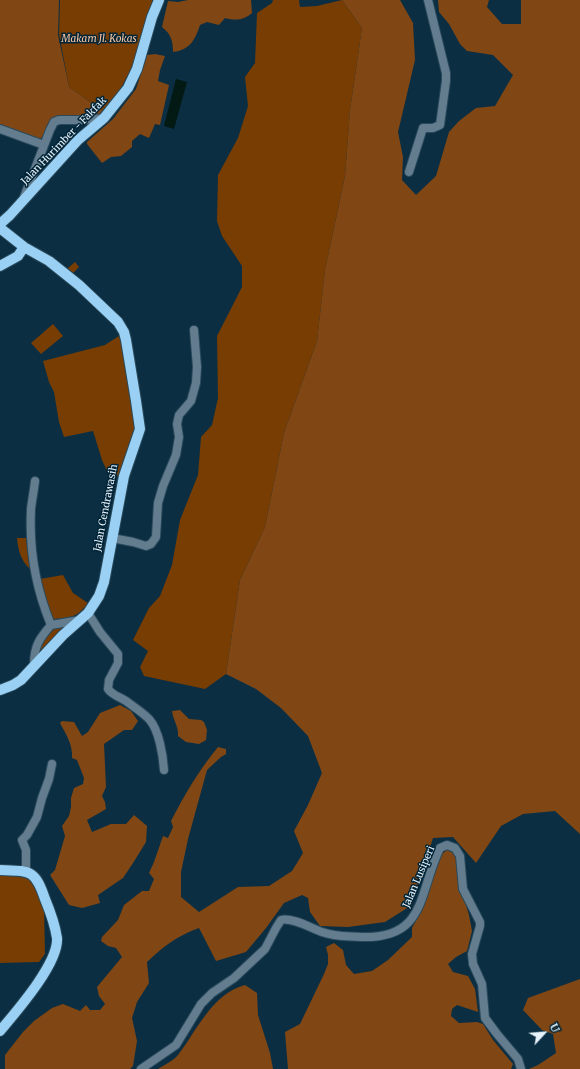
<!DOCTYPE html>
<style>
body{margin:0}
#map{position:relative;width:580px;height:1069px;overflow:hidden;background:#0b2e42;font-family:Merriweather,serif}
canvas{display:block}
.north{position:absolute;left:524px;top:1013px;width:40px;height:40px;-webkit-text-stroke:3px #012437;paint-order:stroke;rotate:64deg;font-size:11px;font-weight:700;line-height:16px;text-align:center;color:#e6f3fb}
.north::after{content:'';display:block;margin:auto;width:14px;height:18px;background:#e6f3fb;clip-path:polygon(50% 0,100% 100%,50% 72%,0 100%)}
</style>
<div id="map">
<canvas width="580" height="1069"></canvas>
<div class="north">U</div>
</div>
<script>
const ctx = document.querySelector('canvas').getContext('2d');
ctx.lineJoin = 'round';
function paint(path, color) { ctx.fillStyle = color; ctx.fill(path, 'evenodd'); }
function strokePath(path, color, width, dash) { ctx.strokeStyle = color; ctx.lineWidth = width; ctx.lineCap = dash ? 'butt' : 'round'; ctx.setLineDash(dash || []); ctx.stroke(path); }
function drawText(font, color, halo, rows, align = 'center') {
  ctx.font = font + ' Merriweather,serif'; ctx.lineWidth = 3; ctx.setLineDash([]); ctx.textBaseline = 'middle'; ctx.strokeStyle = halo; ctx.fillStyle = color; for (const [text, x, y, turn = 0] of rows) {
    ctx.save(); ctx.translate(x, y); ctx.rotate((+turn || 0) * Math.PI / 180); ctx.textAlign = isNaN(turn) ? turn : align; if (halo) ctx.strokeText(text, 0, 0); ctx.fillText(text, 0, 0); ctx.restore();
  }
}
const green = new Path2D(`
 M 60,0 L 154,0 L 132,67 L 121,88 L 104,112 L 69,87 L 59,34 Z
 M 273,0 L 299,0 L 300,7 L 317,6 L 342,0 L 362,28 L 350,110 L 345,176 L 325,270 L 317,341 L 284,433 L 265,527 L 240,580 L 226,674 L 205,689 L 144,676 L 140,667 L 148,651 L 133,640 L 149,608 L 160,596 L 172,565 L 180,520 L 198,475 L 201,437 L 212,425 L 218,398 L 217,336 L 242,287 L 242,266 L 222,236 L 217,221 L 218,175 L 238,138 L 248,106 L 245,77 L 255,63 L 257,13 L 272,3 Z
 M 75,262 L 79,267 L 72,274 L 67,269 Z
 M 53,324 L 63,336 L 41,354 L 31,343 Z
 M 122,334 L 136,433 L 118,476 L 108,473 L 102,460 L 93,431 L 64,437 L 59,422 L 54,392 L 49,382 L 43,361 L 105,345 Z
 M 17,538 L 26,538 L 30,569 C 21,561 18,550 17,538 Z
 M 63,575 L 73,593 L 88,603 C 78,617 70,618 54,619 L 46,606 L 40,579 Z
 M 68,625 L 37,654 L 49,629 Z
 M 0,873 L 31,877 L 44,906 L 45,954 L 39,962 L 0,963 Z`);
const forest = new Path2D(`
 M 0,0 L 59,0 L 58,35 L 69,87 L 104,112 L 101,115 L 73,116 L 53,120 L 40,140 L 0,126 Z
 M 188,0 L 251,0 L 252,13 C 244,20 236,21 225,18 L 219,25 L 207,22 L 200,25 C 195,40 190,50 173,52 C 173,41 171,34 162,27 L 168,1 L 178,2 Z
 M 342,0 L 400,0 L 413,23 L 415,60 L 398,132 L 403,157 L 402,180 L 416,195 L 436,176 L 449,132 L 459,121 L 476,108 L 495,106 L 513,75 L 493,55 L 467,51 L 460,44 L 449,24 L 439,12 L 438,0 L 489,0 L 487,7 L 502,24 L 521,24 L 521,0 L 580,0 L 580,834 L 555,811 L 523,814 L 501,826 L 476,863 L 453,837 L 433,838 L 412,905 L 385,922 L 348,927 L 320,926 L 310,912 L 308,898 L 302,895 L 284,903 L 266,928 L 246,952 L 216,961 L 199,928 C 177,936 164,946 147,962 L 149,983 L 137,1002 L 132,1018 L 137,1041 L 133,1066 L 130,1069 L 5,1069 L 5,1055 L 23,1032 L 34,1021 L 52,1008 L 63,1004 L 80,1011 L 86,1005 L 90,1010 L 100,1010 L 105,1004 L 99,996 L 97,987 L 122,957 L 116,948 L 108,946 L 101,941 L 102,937 L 118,920 L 124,905 L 142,891 L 149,891 L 154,879 L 149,873 L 154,862 L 163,836 L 168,838 L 173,827 L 171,821 C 185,794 199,770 218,747 L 226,749 L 226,754 L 221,757 L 207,770 L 188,839 L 181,872 L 181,897 L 199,912 L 238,887 L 269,886 L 292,871 L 303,853 L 294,831 L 308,805 L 322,773 L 308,736 L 281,708 L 256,689 L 226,674 L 240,580 L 265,527 L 284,433 L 317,341 L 325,270 L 345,176 L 350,110 L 362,28 Z
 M 155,54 L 165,56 L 160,70 L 158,81 L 169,85 L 160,125 L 155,124 L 149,138 L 140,134 L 132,141 L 132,147 L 121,156 L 111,157 L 102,163 L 87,144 L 87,142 L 113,119 L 136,89 L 147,55 Z
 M 120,705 L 131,711 L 138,721 L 132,730 L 124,730 L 104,744 L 106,787 L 102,796 L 105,802 L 106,809 L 87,820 L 92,832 L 111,824 L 126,824 L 134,815 L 147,826 L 146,842 L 133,863 L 123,878 L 98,895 L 100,903 L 82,908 L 69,905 L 50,875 L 55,870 L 65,836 L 62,826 L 69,816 L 71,807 L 71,798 L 74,788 L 83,784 L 84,778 L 77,760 L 72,758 C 73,745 66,734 60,723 L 62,721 L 74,722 L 82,736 L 88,732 L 100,713 Z
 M 180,710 L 189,719 L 201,720 L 204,722 L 207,730 L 206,740 L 199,744 L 186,742 L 178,736 C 179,727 173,720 172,711 Z
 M 447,850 L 454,853 L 457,859 L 457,876 L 469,915 L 472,931 L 467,951 L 456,957 L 448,964 L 453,972 L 468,976 L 475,989 L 478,1012 L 457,1005 L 452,1009 L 451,1016 L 459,1023 L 477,1022 L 483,1024 L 493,1040 L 513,1064 L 511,1069 L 288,1069 L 285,1032 L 300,1024 L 324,974 L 328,964 L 328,955 L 326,947 L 334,943 L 343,950 L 346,965 L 354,974 L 372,971 L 388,960 L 412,937 L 412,928 L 419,915 L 435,870 L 442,854 Z
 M 580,979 L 580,1069 L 529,1069 L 538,1065 L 556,1053 L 553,1034 L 542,1030 L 523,1010 L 528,998 Z
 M 245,985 L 257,993 L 258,1015 L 270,1053 L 273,1069 L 158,1069 C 164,1065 173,1061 178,1055 C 198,1029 212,994 245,985 Z`);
const water = new Path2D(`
 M 176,79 L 187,82 L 174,129 L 164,126 Z`);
const minor = new Path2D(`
 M 0,129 L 44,145
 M 409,172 L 423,128 L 433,128 L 440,125 L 446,81 L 446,73 L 428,0
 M 24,197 L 50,130 L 54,122 L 59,120 L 86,120 L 104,118
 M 35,481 C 34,490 32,500 31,509 C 29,548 36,589 51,625
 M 112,538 L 133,542 L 146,546 L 151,544 L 156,537 L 158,503 L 163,486 L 176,455 L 179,437 L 177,424 L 179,415 L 191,401 L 196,383 L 197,367 L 194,330
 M 88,613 L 100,632 L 118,654 L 118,663 L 109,680 L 108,689 C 112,695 120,697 126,701 C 134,707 142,712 149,719 C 159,730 163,755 164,770
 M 34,665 C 34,646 39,639 51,625 L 80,620
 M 26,871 L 26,850 L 22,840 L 27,835 L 37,817 L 42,798 L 49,779 L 52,764
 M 141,1069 L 176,1045 L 201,1004 L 212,993 L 234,978 L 265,949 L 276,928 L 281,920 C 292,917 311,928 322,932 C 335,937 348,936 361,937 C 427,939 418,893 440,848 L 447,845 L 455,848 L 460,856 L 463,889 L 480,922 L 480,926 L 472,954 L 473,964 L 482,984 L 485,1018 L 497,1034 L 518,1059 L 521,1069`);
const major = new Path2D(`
 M 0,224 L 10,215 L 78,140 L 104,118 L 128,88 L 137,69 L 152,17 L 159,0
 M 0,228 L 24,247 L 49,261 L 79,285 L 118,322 L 124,332 L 126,340 L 136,401 L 140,429 L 124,476 L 104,582 L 99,596 L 88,613 L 63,635 L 21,680 L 13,685 L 0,690
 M 0,266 L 18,256 L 24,247
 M 0,870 C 30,871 35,869 45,899 C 50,911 55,925 57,938 C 59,963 16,1012 0,1031`);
const parkNames = [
 ["Makam Jl. Kokas",99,39]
];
const streetNames = [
 ["Jalan Hurimber - Fakfak",64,141,-46],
 ["Jalan Cendrawasih",106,508,-79],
 ["Jalan Lusiperi",419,877,-67]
];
paint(green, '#773d03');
paint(forest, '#804714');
paint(water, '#021914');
strokePath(minor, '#2a4a5c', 10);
strokePath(major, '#2a4a5c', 12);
strokePath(minor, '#637d8e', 8);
strokePath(major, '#99d0f3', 10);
drawText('italic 10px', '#fcc7a2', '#012437', parkNames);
drawText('10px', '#e6f3fb', '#012437', streetNames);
</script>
